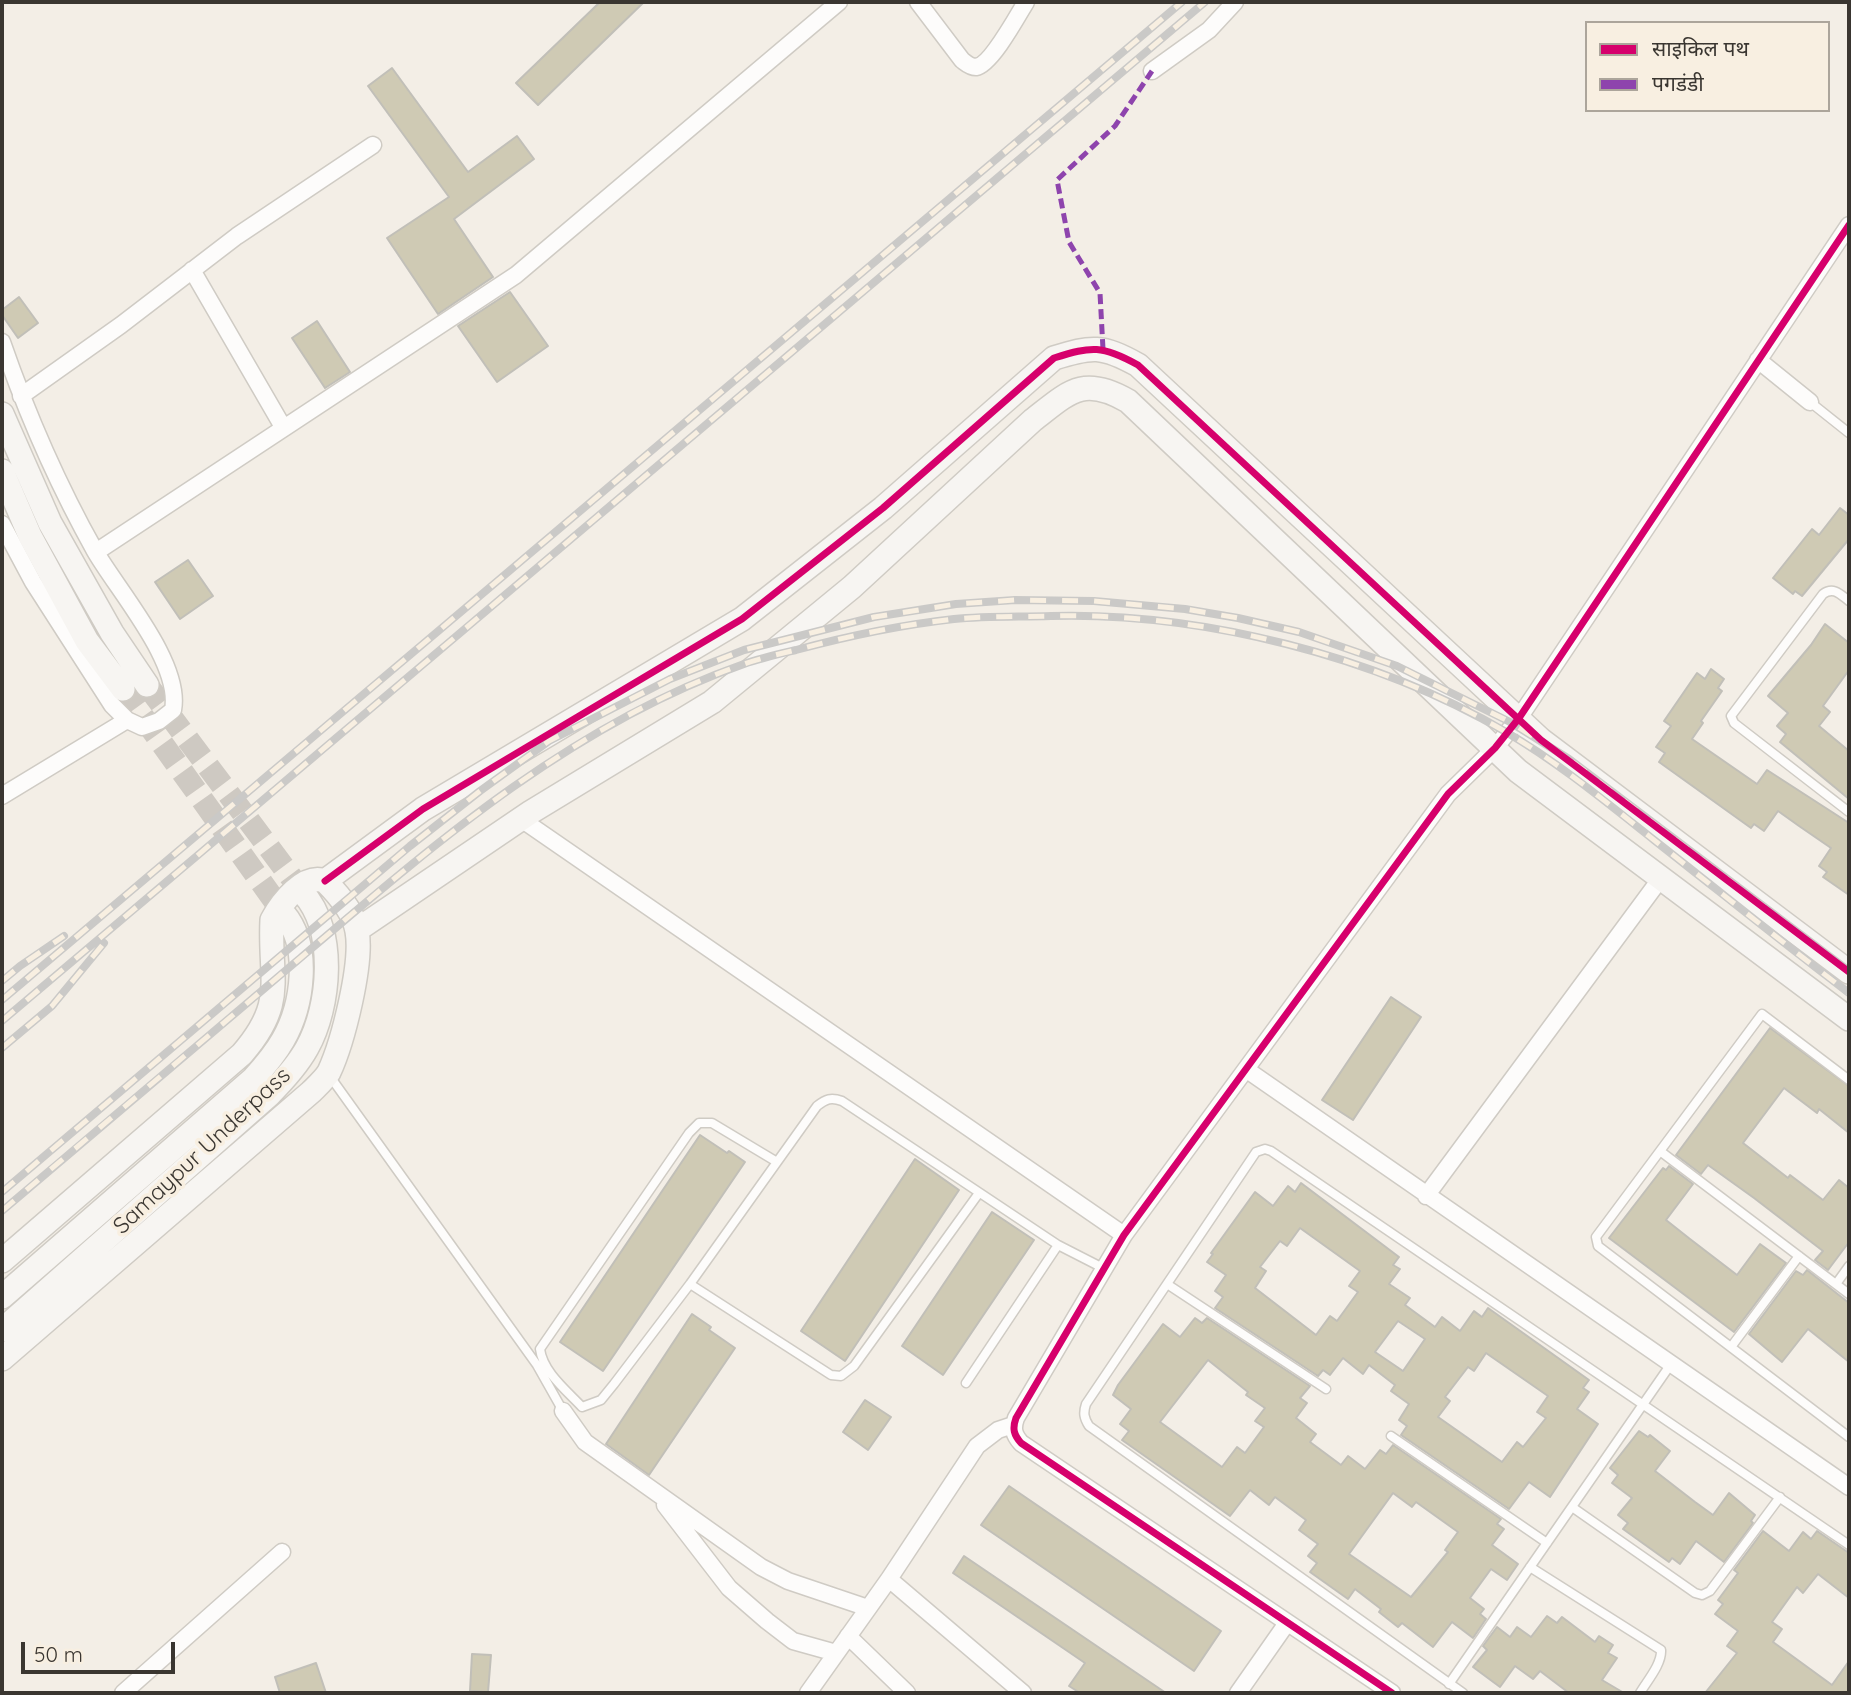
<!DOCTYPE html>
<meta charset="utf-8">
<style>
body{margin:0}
#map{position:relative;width:1851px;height:1695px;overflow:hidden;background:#f3eee6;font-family:Quicksand,"Noto Sans Devanagari",sans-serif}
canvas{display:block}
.frame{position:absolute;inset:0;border:4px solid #3a3631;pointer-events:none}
.legend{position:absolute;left:1585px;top:21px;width:245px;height:91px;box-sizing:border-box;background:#f8efe1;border:2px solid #aca59b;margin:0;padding:9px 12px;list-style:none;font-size:21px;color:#3a3631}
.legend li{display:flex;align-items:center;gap:14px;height:35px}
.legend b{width:35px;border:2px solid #aca59b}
.scale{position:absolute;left:21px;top:1642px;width:154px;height:32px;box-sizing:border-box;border:4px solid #3a3631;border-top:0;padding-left:9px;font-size:21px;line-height:24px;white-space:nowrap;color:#3a3631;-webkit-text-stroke:5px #f8efe1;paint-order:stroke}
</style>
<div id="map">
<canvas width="1851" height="1695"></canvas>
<div class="frame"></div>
<ul class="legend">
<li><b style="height:9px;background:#d6006c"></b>साइकिल पथ</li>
<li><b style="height:9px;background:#8e44ad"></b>पगडंडी</li>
</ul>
<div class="scale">50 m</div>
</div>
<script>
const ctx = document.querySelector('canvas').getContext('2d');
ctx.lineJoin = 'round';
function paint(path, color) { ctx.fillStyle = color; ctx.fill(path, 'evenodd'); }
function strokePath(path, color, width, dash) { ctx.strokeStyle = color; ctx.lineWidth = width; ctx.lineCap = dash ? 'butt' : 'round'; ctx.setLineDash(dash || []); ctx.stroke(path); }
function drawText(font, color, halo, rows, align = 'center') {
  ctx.font = font + ' Quicksand,sans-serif'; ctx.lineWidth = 7; ctx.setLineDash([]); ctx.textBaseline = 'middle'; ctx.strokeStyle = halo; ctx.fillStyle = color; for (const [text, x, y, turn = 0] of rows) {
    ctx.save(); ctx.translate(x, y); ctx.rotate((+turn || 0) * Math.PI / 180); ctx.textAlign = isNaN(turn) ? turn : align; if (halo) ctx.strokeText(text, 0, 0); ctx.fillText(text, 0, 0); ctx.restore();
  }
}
const building = new Path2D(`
 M 600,2 L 644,2 L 538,105 L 516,83 Z
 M 392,68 L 468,172 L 517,136 L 534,159 L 454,219 L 493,277 L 438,314 L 387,238 L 449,197 L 368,86 Z
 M 510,292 L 548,346 L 497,382 L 458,326 Z
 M 19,297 L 38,323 L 18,338 L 2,315 L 2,310 Z
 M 317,321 L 350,372 L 325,388 L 292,338 Z
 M 1840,508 L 1849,515 L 1849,539 L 1802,596 L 1795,591 L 1793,594 L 1773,578 L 1812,529 L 1819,535 Z
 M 188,560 L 213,596 L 180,619 L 155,582 Z
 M 1825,624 L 1849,643 L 1849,670 L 1823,706 L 1830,712 L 1819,726 L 1849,751 L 1849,799 L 1780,742 L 1786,734 L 1777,726 L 1788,713 L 1768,696 L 1811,645 Z
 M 1711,669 L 1724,679 L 1718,688 L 1722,691 L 1701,721 L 1703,723 L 1692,739 L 1757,784 L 1767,770 L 1849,823 L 1849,895 L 1823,877 L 1827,872 L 1819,866 L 1831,848 L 1799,826 L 1778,811 L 1764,831 L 1754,824 L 1751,828 L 1659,762 L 1665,753 L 1656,747 L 1671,726 L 1664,721 L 1697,673 L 1705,679 Z
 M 1391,997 L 1421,1017 L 1353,1120 L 1322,1100 Z
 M 1770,1028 L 1849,1086 L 1849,1133 L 1819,1109 L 1817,1113 L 1784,1088 L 1743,1143 L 1788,1178 L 1790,1175 L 1823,1200 L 1839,1180 L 1849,1188 L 1849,1242 L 1828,1270 L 1815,1260 L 1823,1251 L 1754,1198 L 1708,1165 L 1701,1174 L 1676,1155 Z
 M 700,1135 L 727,1153 L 729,1151 L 745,1162 L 603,1371 L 560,1342 Z
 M 915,1159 L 959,1190 L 845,1361 L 801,1331 Z
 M 1669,1166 L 1693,1184 L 1666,1220 L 1690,1239 L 1737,1275 L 1760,1244 L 1786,1263 L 1734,1332 L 1609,1238 L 1663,1168 L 1666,1170 Z
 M 1301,1183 L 1399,1257 L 1393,1265 L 1400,1269 L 1389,1284 L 1410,1298 L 1405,1305 L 1435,1327 L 1442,1317 L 1460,1331 L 1474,1311 L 1482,1317 L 1488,1308 L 1589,1380 L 1583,1388 L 1589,1392 L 1577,1409 L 1598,1424 L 1550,1497 L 1529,1482 L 1509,1509 L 1401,1435 L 1407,1426 L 1399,1420 L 1409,1404 L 1391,1391 L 1395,1385 L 1369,1365 L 1363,1374 L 1343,1358 L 1330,1375 L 1323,1370 L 1318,1376 L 1215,1308 L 1223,1297 L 1215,1291 L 1226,1275 L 1207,1262 L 1213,1254 L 1211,1253 L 1255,1192 L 1273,1206 L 1288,1186 L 1295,1192 ZM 1300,1228 L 1360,1271 L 1349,1286 L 1358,1292 L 1337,1321 L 1330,1316 L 1316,1335 L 1255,1288 L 1266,1271 L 1260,1267 L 1280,1241 L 1287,1246 ZM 1398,1321 L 1425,1339 L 1403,1371 L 1375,1352 ZM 1486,1353 L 1548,1396 L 1537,1412 L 1546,1418 L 1523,1447 L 1517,1442 L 1502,1462 L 1438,1417 L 1450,1401 L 1445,1397 L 1468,1367 L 1474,1371 Z
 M 992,1212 L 1034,1240 L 943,1375 L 902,1346 Z
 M 1807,1270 L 1849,1303 L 1849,1362 L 1808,1329 L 1782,1362 L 1749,1334 L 1796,1271 L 1803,1275 Z
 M 692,1314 L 711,1327 L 709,1330 L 735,1348 L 649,1475 L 606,1444 Z
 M 1195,1318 L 1202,1323 L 1207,1318 L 1310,1386 L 1300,1398 L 1307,1403 L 1296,1418 L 1316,1434 L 1310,1442 L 1341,1465 L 1348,1456 L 1365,1469 L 1380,1450 L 1386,1454 L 1393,1445 L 1501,1519 L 1497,1524 L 1504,1529 L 1492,1545 L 1518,1564 L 1507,1580 L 1491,1569 L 1470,1598 L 1484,1609 L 1480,1614 L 1486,1619 L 1473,1638 L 1452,1622 L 1433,1647 L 1402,1623 L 1398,1627 L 1379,1612 L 1381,1609 L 1355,1589 L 1348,1599 L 1310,1572 L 1317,1563 L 1308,1556 L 1318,1544 L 1299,1530 L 1306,1520 L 1275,1497 L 1269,1505 L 1250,1490 L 1230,1516 L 1122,1440 L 1129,1431 L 1120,1424 L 1131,1409 L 1113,1395 L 1118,1385 L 1163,1324 L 1180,1337 ZM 1208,1360 L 1248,1392 L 1246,1395 L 1265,1408 L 1255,1421 L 1264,1427 L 1245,1453 L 1237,1447 L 1222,1467 L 1160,1422 ZM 1393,1493 L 1412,1507 L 1416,1502 L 1458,1532 L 1445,1550 L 1448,1552 L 1411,1597 L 1349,1554 Z
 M 865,1400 L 891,1417 L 868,1450 L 843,1432 Z
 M 1639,1431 L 1648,1437 L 1650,1435 L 1670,1451 L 1655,1471 L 1695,1502 L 1713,1515 L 1729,1493 L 1755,1515 L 1751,1521 L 1753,1523 L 1724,1562 L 1696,1541 L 1680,1564 L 1672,1558 L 1669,1562 L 1623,1529 L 1628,1523 L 1618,1515 L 1632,1498 L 1612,1483 L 1618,1475 L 1610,1468 Z
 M 1009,1486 L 1221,1631 L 1194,1671 L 981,1525 Z
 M 1763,1531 L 1789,1551 L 1803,1532 L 1811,1539 L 1817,1531 L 1849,1553 L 1849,1598 L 1818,1574 L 1803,1593 L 1797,1587 L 1772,1622 L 1782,1629 L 1773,1642 L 1832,1685 L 1849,1661 L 1849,1693 L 1705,1693 L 1737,1653 L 1727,1646 L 1738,1631 L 1715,1614 L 1723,1604 L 1718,1600 L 1738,1573 L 1734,1570 Z
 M 964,1556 L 1166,1693 L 1080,1693 L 1069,1686 L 1085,1663 L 953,1573 Z
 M 1547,1616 L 1557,1623 L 1562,1617 L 1595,1642 L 1599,1636 L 1613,1645 L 1608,1653 L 1617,1658 L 1602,1680 L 1624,1693 L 1569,1693 L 1540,1671 L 1533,1679 L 1515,1666 L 1500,1687 L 1473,1667 L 1487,1650 L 1483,1646 L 1497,1627 L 1510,1637 L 1517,1627 L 1531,1637 Z
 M 472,1654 L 491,1655 L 488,1692 L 470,1691 Z
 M 316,1663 L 326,1693 L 280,1693 L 275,1677 Z`);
const secondaryTunnel = new Path2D(`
 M 147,685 L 303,893
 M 123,689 L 284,914`);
const lane = new Path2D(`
 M 1810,402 L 1849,433
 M 1849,601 C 1841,595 1834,586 1823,594 L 1731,716 L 1734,723 L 1849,812
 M 329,1075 L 537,1365 L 563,1411
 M 1849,1080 L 1762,1014 L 1596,1237 L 1598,1246 L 1849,1437
 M 1660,1151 L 1849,1294
 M 777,1162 L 712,1123 L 699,1123 L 689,1133 L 540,1349 C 543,1372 566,1390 582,1407 L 601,1400 L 614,1384 L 690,1284 L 817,1106 C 826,1099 831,1097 842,1101 L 1058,1245 L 1103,1268
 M 690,1284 L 831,1375 L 841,1376 L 854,1366 L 979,1193
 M 1167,1284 L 1326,1389
 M 1836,1284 L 1849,1266
 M 1731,1347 L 1799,1256
 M 966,1383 L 1058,1245
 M 1391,1436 L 1547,1543
 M 1572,1507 L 1695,1593 L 1702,1595 L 1710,1591 L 1780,1497
 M 1530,1567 L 1661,1650 C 1662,1664 1647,1681 1640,1693
 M 1449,1684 L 1671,1364
 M 1463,1693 L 1089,1426 C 1084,1418 1083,1413 1086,1404 L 1256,1152 L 1265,1149 L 1271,1151 L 1849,1545`);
const street = new Path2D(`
 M 918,2 L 962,60 C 966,63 970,67 976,67 C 991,65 1018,15 1026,2
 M 1152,71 L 1209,30 L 1235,2
 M 192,270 L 283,427
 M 2,342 C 27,414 58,485 95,551 C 118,591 182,663 173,710 L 159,721 L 142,727 L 127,720 L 112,705 L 33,582 L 2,524
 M 1758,360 L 1810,402
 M 21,396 L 121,325 L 237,236 L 373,145
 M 96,552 L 516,275 L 839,2
 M 2,796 L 127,720
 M 521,819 L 1124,1235
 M 1247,1070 L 1849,1487
 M 1426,1196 L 1661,878
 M 563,1411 L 585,1442 L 761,1567 L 788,1581 L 868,1608
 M 665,1505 L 729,1588 L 767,1621 L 793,1641 L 836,1653
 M 889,1579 L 1023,1693
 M 848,1636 L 907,1693
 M 123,1693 L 282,1552
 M 808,1693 L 889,1579 L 977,1446 L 998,1430 L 1013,1425
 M 1238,1693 L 1287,1623
 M 1392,1693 L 1021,1443 C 1014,1435 1012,1429 1016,1418 L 1124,1235 L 1448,794 L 1495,748 L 1519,718 L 1849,225`);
const secondary = new Path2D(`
 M 2,414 L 50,523 L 112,633 L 147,685
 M 2,471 L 30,536 L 87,641 L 123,689
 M 325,881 L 423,809 L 742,619 L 883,508 L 1054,358 C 1092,346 1102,345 1138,365 L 1541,740 L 1849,972
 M 357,930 L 531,812 L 712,702 L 852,587 L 1033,420 C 1069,392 1083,375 1128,401 L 1518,771 L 1849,1019
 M 2,1261 L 242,1054 C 287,1002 269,980 272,920 C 281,903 304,873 325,881 C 338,894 354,913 357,931 C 363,963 343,1042 329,1072 C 325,1079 317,1086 311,1092 L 2,1359
 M 2,1297 L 253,1079 C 264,1067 275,1054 283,1040 C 303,1005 311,946 284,914
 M 2,1330 L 269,1095 C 283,1081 297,1066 307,1048 C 330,1007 337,930 303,893`);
const rail = new Path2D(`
 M 2,981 L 20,966 L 64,936
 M 2,1000 L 1182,2
 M 2,1021 L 1205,2
 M 2,1048 L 52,1006 L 104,943
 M 2,1192 L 410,846 L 480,791 L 549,741 L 670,679 L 744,650 L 874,617 L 956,604 L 1015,600 L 1094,601 L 1185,609 L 1238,618 L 1299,632 L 1397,666 L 1510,722 L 1569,759 L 1849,971
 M 2,1211 C 100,1127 199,1044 298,960 C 434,844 572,724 744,664 C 761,658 779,654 796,650 C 848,636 900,625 954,619 C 986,616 1019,617 1051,616 C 1202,612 1376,656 1506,732 C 1559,763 1606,802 1654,840 C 1719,891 1783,943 1849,993`);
const quiet = new Path2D(`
 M 1103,349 L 1100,293 L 1069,242 L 1057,180 L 1115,126 L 1152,71`);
const cycleway = new Path2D(`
 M 325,881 L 423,809 L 742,619 L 883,508 L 1054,358 C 1092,346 1102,345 1138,365 L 1541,740 L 1849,972
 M 1392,1693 L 1021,1443 C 1014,1435 1012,1429 1016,1418 L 1124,1235 L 1448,794 L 1495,748 L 1519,718 L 1849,225`);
const streetNames = [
 ["Samaypur Underpass",202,1151,-43]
];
paint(building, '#cfcab4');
strokePath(building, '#c1bfb8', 2);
strokePath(secondaryTunnel, '#cec9c2', 23, [23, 11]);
strokePath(lane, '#cfcbc4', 11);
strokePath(street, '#cfcbc4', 19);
strokePath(secondary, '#cfcbc4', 26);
strokePath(lane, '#fdfcfb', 8);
strokePath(street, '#fdfcfb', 16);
strokePath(secondary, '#f7f5f2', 23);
strokePath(rail, '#cac9c7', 8);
strokePath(rail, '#f8efe1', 5, [16]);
strokePath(quiet, '#8e44ad', 5, [10, 5]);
strokePath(cycleway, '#d6006c', 7);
drawText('23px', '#3a3631', '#f8efe1', streetNames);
</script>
